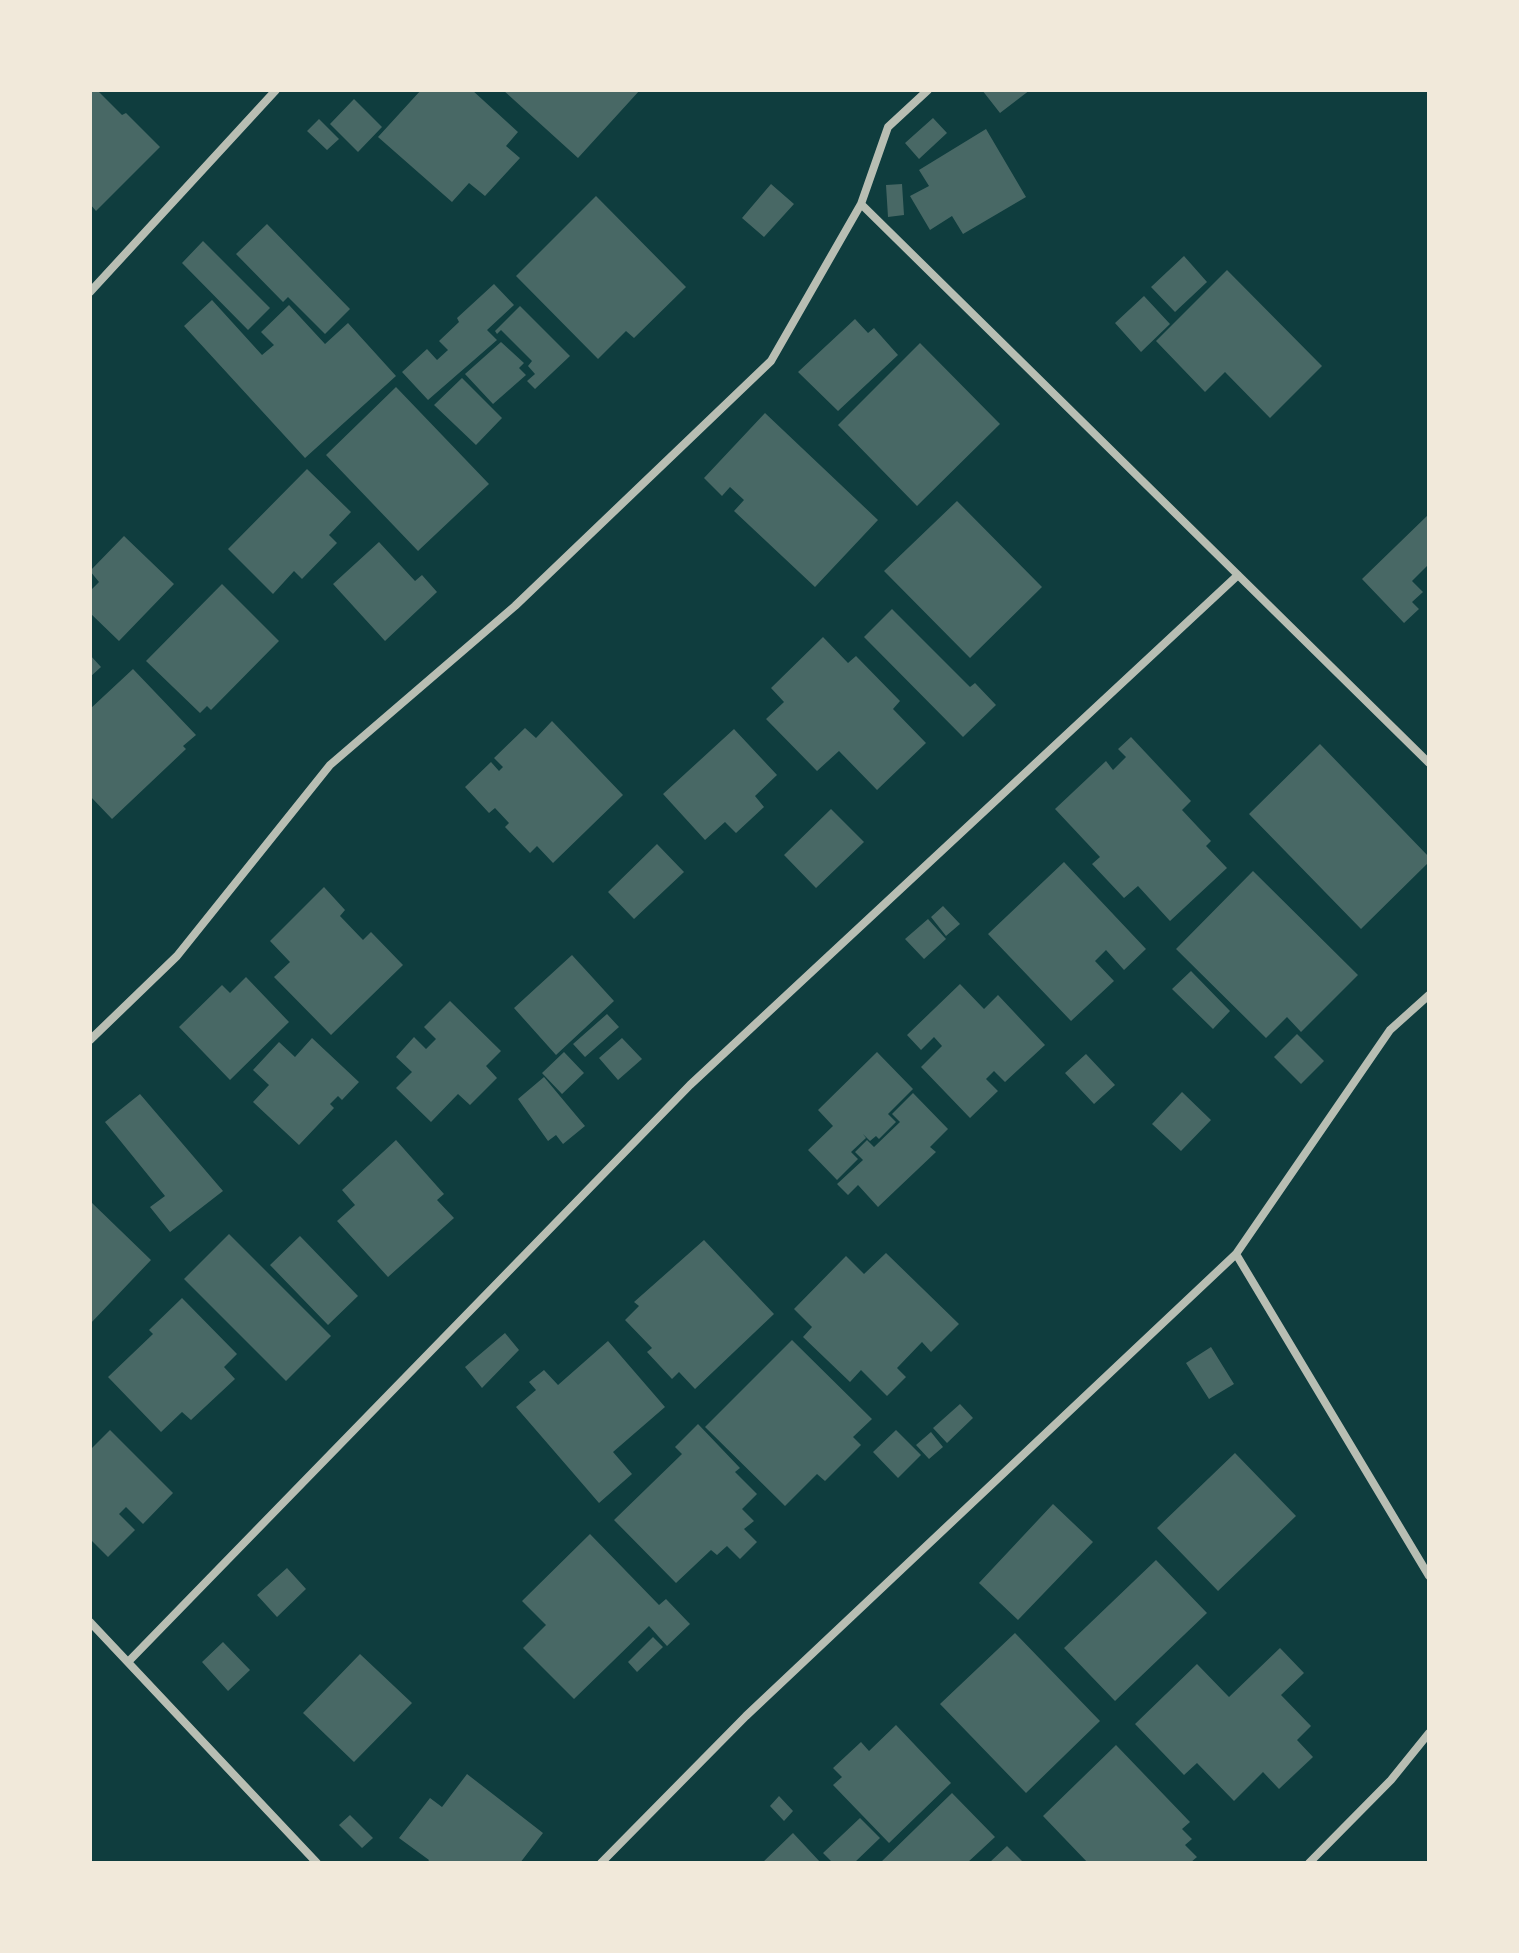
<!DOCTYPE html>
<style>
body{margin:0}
#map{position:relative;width:1519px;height:1953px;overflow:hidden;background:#0f3d3e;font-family:"Exo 2",sans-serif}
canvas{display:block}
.frame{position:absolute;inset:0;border:92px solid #f1e9da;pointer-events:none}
</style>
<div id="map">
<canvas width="1519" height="1953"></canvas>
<div class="frame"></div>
</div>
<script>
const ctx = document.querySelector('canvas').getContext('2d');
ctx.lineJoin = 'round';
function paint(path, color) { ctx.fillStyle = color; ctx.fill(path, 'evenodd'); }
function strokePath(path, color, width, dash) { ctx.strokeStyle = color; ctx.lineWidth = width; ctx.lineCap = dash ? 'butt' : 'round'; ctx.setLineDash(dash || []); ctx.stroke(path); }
const building = new Path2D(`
 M 90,90 L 97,90 L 122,115 L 126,113 L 160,147 L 96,211 L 90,204 Z
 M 421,90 L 472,90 L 518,132 L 506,146 L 520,158 L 485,196 L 469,183 L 452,202 L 378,137 Z
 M 503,90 L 640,90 L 578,158 Z
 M 982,90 L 1030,90 L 1000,113 Z
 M 354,99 L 382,127 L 358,152 L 330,124 Z
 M 933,118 L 947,133 L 919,159 L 905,143 Z
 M 319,119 L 339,139 L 327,150 L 307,131 Z
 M 986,129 L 1026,197 L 963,234 L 952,216 L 930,230 L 910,196 L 929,186 L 919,170 Z
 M 771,184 L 794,204 L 764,237 L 742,218 Z
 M 902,184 L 904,215 L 888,217 L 886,185 Z
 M 596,196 L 686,287 L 634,338 L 626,331 L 598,359 L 516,276 Z
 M 267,224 L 350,309 L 325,334 L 288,297 L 283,302 L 236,254 Z
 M 203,241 L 270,308 L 248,330 L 182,263 Z
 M 1184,256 L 1207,282 L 1175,312 L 1151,287 Z
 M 1227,270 L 1322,366 L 1270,418 L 1225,372 L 1205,392 L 1156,341 Z
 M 494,284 L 514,305 L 487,330 L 497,340 L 428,400 L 402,372 L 427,349 L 437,360 L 448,350 L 439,341 L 459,322 L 457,318 Z
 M 1144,296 L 1170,324 L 1141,352 L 1115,323 Z
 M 212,300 L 262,355 L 274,345 L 261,332 L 289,305 L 325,344 L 348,323 L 396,376 L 305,458 L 184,326 Z
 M 520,306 L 570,356 L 535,389 L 527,381 L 535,374 L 528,366 L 532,361 L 501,330 L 497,334 L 495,331 Z
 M 855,319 L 868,333 L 874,328 L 898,355 L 838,411 L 798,372 Z
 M 501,342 L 524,363 L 519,368 L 526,375 L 493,404 L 465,374 Z
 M 920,343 L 1000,424 L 917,506 L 838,425 Z
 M 462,378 L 502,418 L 476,445 L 434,405 Z
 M 396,387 L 489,484 L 418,551 L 326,455 Z
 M 765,413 L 878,520 L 815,587 L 734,511 L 744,500 L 730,487 L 722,496 L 704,478 Z
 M 307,469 L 351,512 L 329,535 L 337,543 L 302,579 L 294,571 L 273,594 L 228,549 Z
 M 957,501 L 1042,587 L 970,658 L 884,571 Z
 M 1429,514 L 1429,564 L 1412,581 L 1423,592 L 1412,602 L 1419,609 L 1404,623 L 1362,579 Z
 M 124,536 L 174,584 L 119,641 L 90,613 L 90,591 L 99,582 L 90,571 Z
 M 379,542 L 415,581 L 422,575 L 437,592 L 385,641 L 333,584 Z
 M 222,584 L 279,641 L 211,710 L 207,706 L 200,713 L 146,661 Z
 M 892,609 L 970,687 L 975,683 L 996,705 L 963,737 L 864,637 Z
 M 823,637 L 848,663 L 856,656 L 900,701 L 893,709 L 926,743 L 877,790 L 839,751 L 817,771 L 766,719 L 784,702 L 771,688 Z
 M 90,655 L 101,667 L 90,677 Z
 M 133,669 L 196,735 L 183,746 L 186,749 L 112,819 L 90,796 L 90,709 Z
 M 552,721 L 623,795 L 553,863 L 537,846 L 530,853 L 505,827 L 509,823 L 495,808 L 489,813 L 465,787 L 491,762 L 499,771 L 503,767 L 494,758 L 525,728 L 536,738 Z
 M 734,729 L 777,775 L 755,796 L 764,807 L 736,833 L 725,822 L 705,840 L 663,794 Z
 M 1131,737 L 1191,801 L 1182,810 L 1211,841 L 1206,846 L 1227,868 L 1170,921 L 1138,886 L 1124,898 L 1092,864 L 1100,857 L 1055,809 L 1106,761 L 1113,770 L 1126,757 L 1118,749 Z
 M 1320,744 L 1429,857 L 1429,862 L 1361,929 L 1249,814 Z
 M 831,809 L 864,842 L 816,888 L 784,855 Z
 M 657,844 L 684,872 L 634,919 L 608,892 Z
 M 1064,862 L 1146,949 L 1124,970 L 1106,950 L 1095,961 L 1114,981 L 1071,1021 L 988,934 Z
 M 1253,871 L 1358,975 L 1301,1032 L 1287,1017 L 1266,1038 L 1176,949 Z
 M 324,887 L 345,910 L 340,916 L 363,940 L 371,932 L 403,965 L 331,1035 L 274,977 L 290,962 L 270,941 Z
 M 943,906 L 960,924 L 946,936 L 931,917 Z
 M 928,919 L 946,939 L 924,959 L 905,939 Z
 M 572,955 L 614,1001 L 556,1055 L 514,1008 Z
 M 1191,971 L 1230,1011 L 1213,1029 L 1172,989 Z
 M 246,977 L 289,1022 L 230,1080 L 179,1027 L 222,985 L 230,993 Z
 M 960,984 L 984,1009 L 998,995 L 1045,1045 L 1005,1082 L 994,1071 L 986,1079 L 998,1091 L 970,1118 L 921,1067 L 942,1046 L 934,1037 L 921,1050 L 907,1035 Z
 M 450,1001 L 501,1051 L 486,1066 L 497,1078 L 470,1105 L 458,1094 L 431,1122 L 396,1088 L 412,1072 L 396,1057 L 414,1037 L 426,1049 L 436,1039 L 424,1027 Z
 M 607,1014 L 619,1027 L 585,1057 L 573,1044 Z
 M 1297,1034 L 1324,1061 L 1301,1084 L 1274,1057 Z
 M 312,1038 L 359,1082 L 342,1100 L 338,1096 L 330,1104 L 334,1108 L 299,1145 L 253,1102 L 269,1085 L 253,1070 L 279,1042 L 295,1057 Z
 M 622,1038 L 642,1059 L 618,1080 L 599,1058 Z
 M 564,1052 L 584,1073 L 562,1094 L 542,1073 Z
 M 877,1052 L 913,1089 L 888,1114 L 896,1122 L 879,1139 L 876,1136 L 870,1141 L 863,1134 L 866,1138 L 851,1152 L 858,1159 L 837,1180 L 808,1150 L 833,1126 L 818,1110 Z
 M 1086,1054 L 1115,1085 L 1094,1104 L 1065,1073 Z
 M 544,1077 L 585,1126 L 563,1144 L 556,1135 L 548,1141 L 518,1099 Z
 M 1182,1092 L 1211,1120 L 1181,1151 L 1152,1124 Z
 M 913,1093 L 948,1129 L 930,1147 L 936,1152 L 878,1207 L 858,1185 L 848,1195 L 837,1184 L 863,1160 L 855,1152 L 867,1140 L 874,1147 L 900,1122 L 892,1114 Z
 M 140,1094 L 223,1191 L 170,1232 L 150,1207 L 165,1196 L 105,1122 Z
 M 396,1140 L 444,1194 L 437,1200 L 454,1218 L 388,1277 L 337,1221 L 355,1205 L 342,1190 Z
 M 90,1201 L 151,1260 L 90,1324 Z
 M 229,1234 L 331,1336 L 286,1381 L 184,1279 Z
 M 300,1236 L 358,1296 L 328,1325 L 270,1265 Z
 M 704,1240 L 774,1314 L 695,1389 L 679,1372 L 672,1379 L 647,1352 L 652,1348 L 625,1320 L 639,1306 L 634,1302 Z
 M 886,1253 L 959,1324 L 931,1352 L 922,1342 L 897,1368 L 906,1377 L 887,1396 L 861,1370 L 850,1382 L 803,1337 L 812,1327 L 794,1309 L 846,1256 L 864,1274 Z
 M 182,1298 L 237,1354 L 224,1367 L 235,1379 L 191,1420 L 182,1412 L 161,1432 L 108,1377 L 153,1334 L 149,1330 Z
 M 505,1333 L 519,1350 L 482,1388 L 465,1367 Z
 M 792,1340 L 872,1419 L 853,1437 L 861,1445 L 825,1481 L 817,1474 L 785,1506 L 705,1427 Z
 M 608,1341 L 665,1407 L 613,1452 L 632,1474 L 599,1503 L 516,1407 L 536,1390 L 529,1382 L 544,1370 L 558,1385 Z
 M 1211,1347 L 1234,1384 L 1209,1399 L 1186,1363 Z
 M 960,1404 L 973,1418 L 947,1443 L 933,1428 Z
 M 698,1424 L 740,1468 L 735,1472 L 757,1494 L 742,1509 L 754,1521 L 744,1529 L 757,1542 L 740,1559 L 727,1546 L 717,1555 L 711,1550 L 676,1583 L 614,1520 L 682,1454 L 675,1447 Z
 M 110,1430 L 173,1493 L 143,1524 L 126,1507 L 119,1514 L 135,1530 L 108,1557 L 90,1539 L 90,1450 Z
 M 896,1430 L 921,1455 L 898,1478 L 873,1452 Z
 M 931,1432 L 943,1447 L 929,1459 L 916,1445 Z
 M 1235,1453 L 1296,1516 L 1218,1591 L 1157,1528 Z
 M 1053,1504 L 1093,1542 L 1018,1620 L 979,1583 Z
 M 590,1534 L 659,1605 L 666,1599 L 690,1624 L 667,1646 L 649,1626 L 574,1699 L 523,1648 L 546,1625 L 522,1601 Z
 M 1156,1560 L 1207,1613 L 1115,1701 L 1064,1648 Z
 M 287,1568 L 306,1589 L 277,1617 L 257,1595 Z
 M 1015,1633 L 1100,1721 L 1026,1793 L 940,1704 Z
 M 653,1637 L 663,1647 L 637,1672 L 628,1662 Z
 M 223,1642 L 250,1670 L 228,1691 L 202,1662 Z
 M 1280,1648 L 1304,1673 L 1281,1695 L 1311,1726 L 1297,1740 L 1313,1757 L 1279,1789 L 1263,1772 L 1234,1801 L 1197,1763 L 1184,1775 L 1135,1724 L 1197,1664 L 1229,1697 Z
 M 360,1654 L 412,1703 L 354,1762 L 303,1713 Z
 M 896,1725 L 951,1783 L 889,1843 L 833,1785 L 842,1777 L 833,1768 L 861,1742 L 869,1751 Z
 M 1116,1745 L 1190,1822 L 1182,1829 L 1192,1839 L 1185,1845 L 1197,1857 L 1190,1863 L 1088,1863 L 1043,1816 Z
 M 467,1774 L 543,1833 L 520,1863 L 427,1863 L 429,1860 L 399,1838 L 430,1798 L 442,1807 Z
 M 952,1793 L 995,1837 L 967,1863 L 880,1863 Z
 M 779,1796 L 793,1811 L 784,1821 L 770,1806 Z
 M 350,1815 L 373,1838 L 362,1848 L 339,1825 Z
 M 860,1818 L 880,1838 L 854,1863 L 833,1863 L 823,1853 Z
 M 793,1833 L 821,1863 L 762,1863 Z
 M 1007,1846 L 1024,1863 L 989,1863 Z`);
const minor = new Path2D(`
 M 928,90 L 888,127 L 861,204 L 1429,763
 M 90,292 L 276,90
 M 90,1040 L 177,956 L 330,765 L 515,606 L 771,361 L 861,204
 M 1236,1254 L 1429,1576
 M 90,1622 L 317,1863
 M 129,1661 L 690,1085 L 1238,575
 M 601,1863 L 746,1716 L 1236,1254 L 1390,1030 L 1429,995
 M 1309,1863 L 1391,1780 L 1429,1733`);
paint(building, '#486865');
strokePath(minor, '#b8beb3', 8);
</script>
